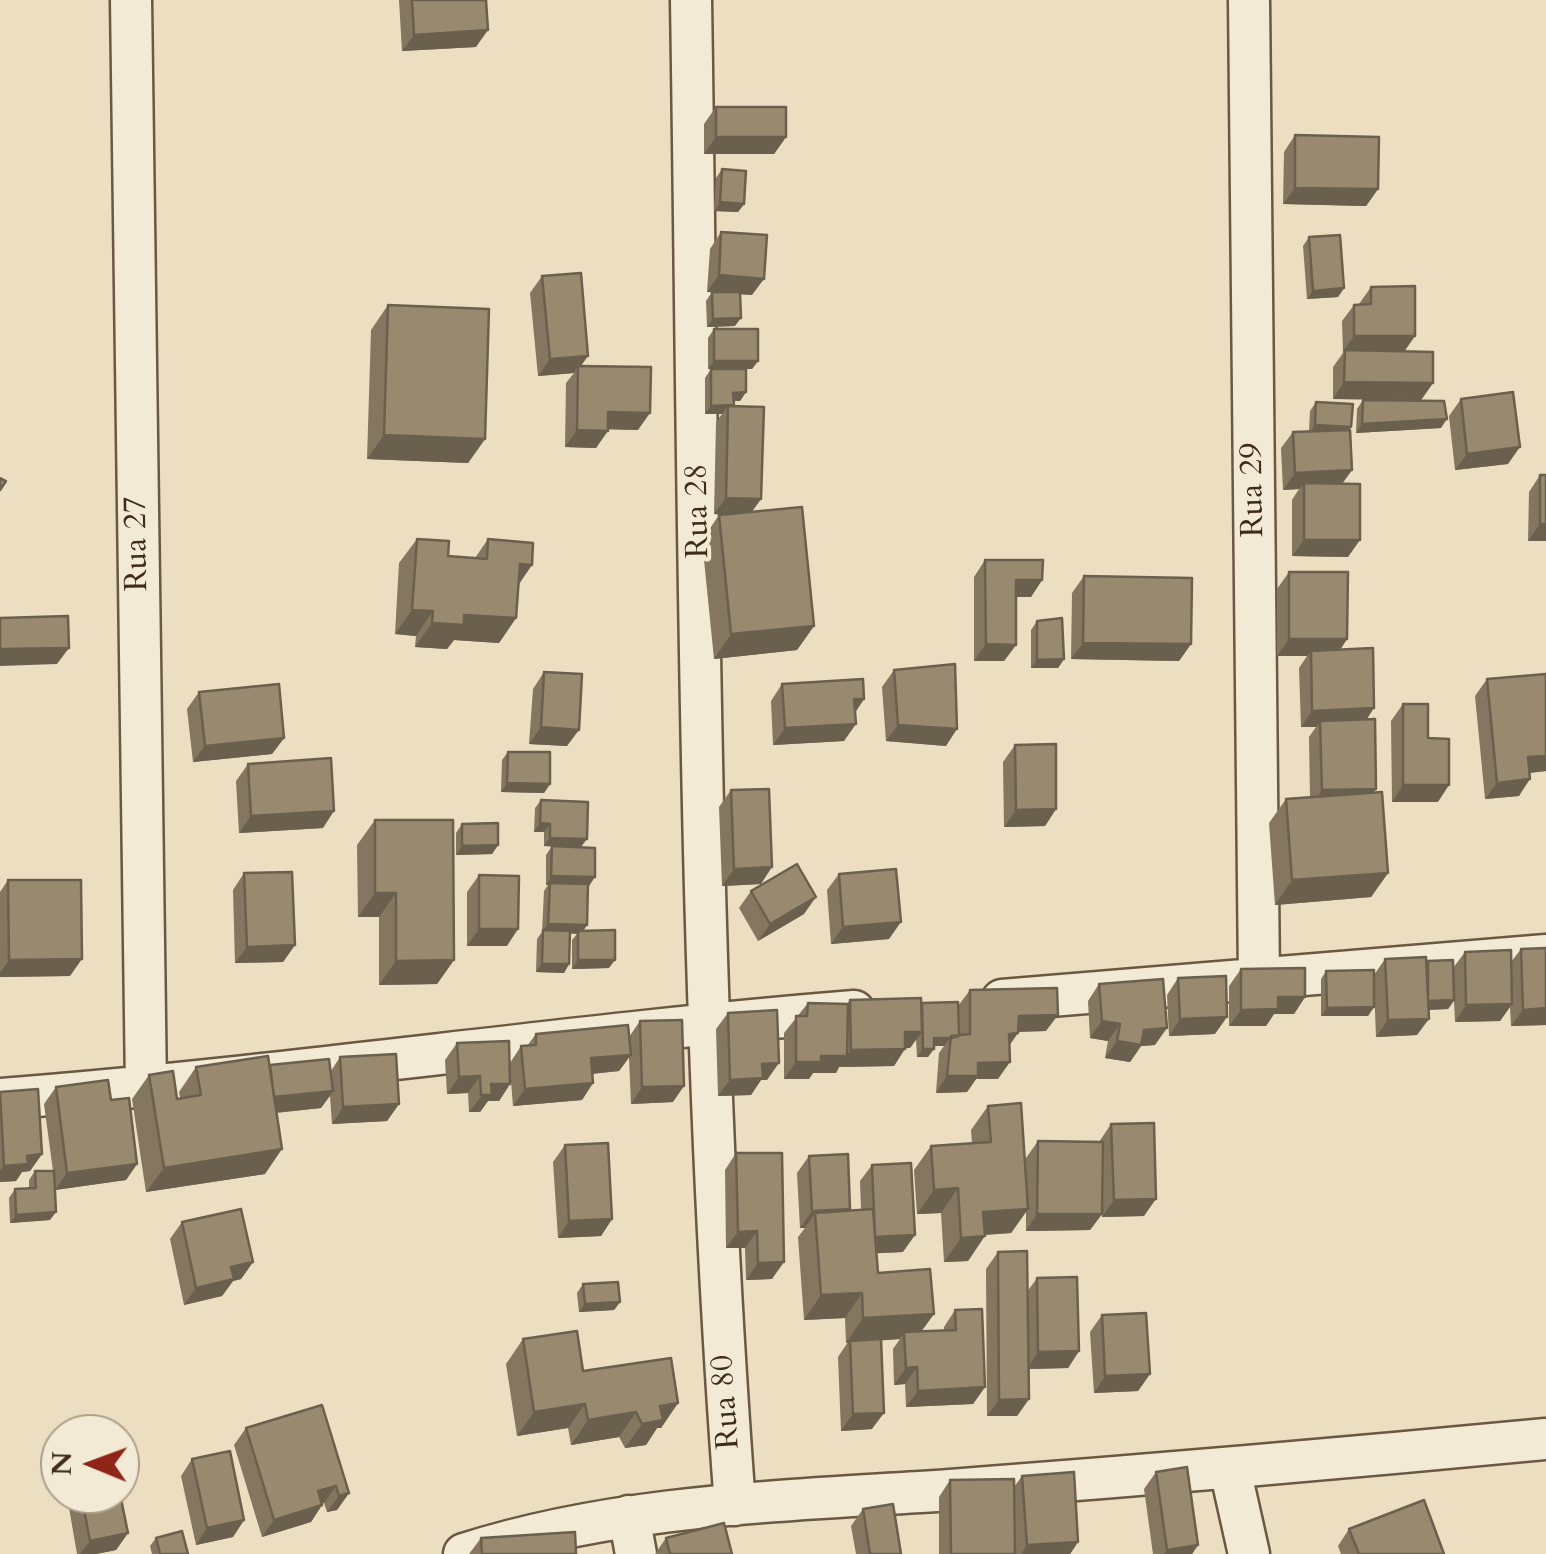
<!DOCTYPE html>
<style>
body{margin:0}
#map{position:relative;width:1546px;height:1554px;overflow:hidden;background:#ecdec0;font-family:Cardo,serif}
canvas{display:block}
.north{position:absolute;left:40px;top:1414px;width:100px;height:100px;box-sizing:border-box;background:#f3ead6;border:2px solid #ab9e8a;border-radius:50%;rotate:271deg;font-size:28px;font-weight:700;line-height:40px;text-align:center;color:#3f2c18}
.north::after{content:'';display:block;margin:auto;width:35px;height:45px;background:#8f2418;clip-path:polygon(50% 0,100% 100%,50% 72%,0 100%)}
</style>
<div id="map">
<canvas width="1546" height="1554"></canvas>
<div class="north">N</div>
</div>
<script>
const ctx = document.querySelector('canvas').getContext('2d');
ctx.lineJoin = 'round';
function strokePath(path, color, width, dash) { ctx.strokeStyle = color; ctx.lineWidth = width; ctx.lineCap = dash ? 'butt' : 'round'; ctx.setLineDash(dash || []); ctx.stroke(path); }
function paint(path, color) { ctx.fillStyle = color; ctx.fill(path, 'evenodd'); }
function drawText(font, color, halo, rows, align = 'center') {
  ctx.font = font + ' Cardo,serif'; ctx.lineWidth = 8; ctx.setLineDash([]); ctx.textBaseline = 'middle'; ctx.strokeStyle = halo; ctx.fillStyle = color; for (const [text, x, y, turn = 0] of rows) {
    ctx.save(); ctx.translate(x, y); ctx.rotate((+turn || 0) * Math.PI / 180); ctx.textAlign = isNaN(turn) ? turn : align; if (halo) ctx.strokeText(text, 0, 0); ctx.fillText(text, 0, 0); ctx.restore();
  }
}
const street = new Path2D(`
 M 131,0 L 146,1088
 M 691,0 C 699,502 697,1005 735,1505
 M 1249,0 L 1259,979
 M 1002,1000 L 1546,955
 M 0,1099 C 286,1077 569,1034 854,1011
 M 1230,1469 L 1249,1554
 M 629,1516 L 636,1554
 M 464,1554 C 620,1504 788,1501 950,1490 C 1149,1475 1347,1458 1546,1439`);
const wall = new Path2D(`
 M 399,0 L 486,0 L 476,47 L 402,51 Z
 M 716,107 L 786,137 L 774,154 L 704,154 L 704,124 Z
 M 1295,135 L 1378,189 L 1366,206 L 1283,204 L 1284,152 Z
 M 722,169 L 744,204 L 738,212 L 714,211 L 716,178 Z
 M 721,232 L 752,295 L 740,294 L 735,326 L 707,327 L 706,301 L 712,292 L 707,292 L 710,249 Z
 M 1309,237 L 1344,288 L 1338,297 L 1307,299 L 1303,246 Z
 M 542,276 L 581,366 L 638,430 L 608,429 L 596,448 L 565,447 L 566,383 L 574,373 L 538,376 L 530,293 Z
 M 1371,287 L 1405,351 L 1433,383 L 1421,400 L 1333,399 L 1333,367 L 1343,353 L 1342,321 L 1354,305 L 1359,304 Z
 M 388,305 L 485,439 L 468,463 L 367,459 L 371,330 Z
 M 714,329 L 758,361 L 752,369 L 708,369 L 708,338 Z
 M 711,369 L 746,392 L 740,401 L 733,401 L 733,406 L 761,499 L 751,512 L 814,626 L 797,650 L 714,659 L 702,540 L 719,515 L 725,515 L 714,514 L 716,422 L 722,414 L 705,414 L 705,378 Z
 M 1461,399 L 1508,464 L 1455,470 L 1449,416 Z
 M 1363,400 L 1441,428 L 1356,433 L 1357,409 Z
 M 1316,402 L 1349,430 L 1352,470 L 1342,483 L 1348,557 L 1292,556 L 1292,500 L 1299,489 L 1283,490 L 1281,448 L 1293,432 L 1309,431 L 1310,411 Z
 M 1540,475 L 1546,541 L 1528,541 L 1529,492 Z
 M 417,539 L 448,556 L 475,558 L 488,539 L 519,584 L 516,618 L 499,643 L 454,640 L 447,649 L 415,647 L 416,636 L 395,634 L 399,563 Z
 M 985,560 L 1042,580 L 1031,597 L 1016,597 L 1016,645 L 1004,661 L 974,661 L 974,577 Z
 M 1289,572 L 1347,639 L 1340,650 L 1367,719 L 1376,789 L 1374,792 L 1388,873 L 1371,897 L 1275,905 L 1269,823 L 1286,799 L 1310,797 L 1309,737 L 1316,727 L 1301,727 L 1299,668 L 1307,656 L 1277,656 L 1277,589 Z
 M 1084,576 L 1191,644 L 1179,661 L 1071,659 L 1072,593 Z
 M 1037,621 L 1064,659 L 1058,668 L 1031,668 L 1031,630 Z
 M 894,670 L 946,746 L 886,741 L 882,687 Z
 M 544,672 L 567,746 L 529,744 L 533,689 Z
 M 1487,679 L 1546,771 L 1530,773 L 1519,796 L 1485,799 L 1475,696 Z
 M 782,684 L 864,699 L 855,712 L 844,741 L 773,745 L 771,701 Z
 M 199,692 L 284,738 L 272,754 L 193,762 L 187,709 Z
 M 1403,704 L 1428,738 L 1438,802 L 1392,802 L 1391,721 Z
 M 1015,745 L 1056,809 L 1045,826 L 1004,827 L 1003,762 Z
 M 508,752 L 550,784 L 544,793 L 501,792 L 502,760 Z
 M 248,764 L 323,828 L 239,833 L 236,781 Z
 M 731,790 L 761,884 L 722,886 L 719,807 Z
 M 541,800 L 581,847 L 588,886 L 587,925 L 583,931 L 609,968 L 572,969 L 572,940 L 577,934 L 570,933 L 569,964 L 564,973 L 536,972 L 537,939 L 542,932 L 544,891 L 548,885 L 546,885 L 546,855 L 552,846 L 558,847 L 544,846 L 544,832 L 534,832 L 535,808 Z
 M 375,820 L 454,960 L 437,984 L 379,985 L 379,917 L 358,917 L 357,845 Z
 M 462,824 L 498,845 L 492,854 L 456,855 L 456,833 Z
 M 244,873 L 295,945 L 283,962 L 235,963 L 233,890 Z
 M 839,874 L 889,939 L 831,944 L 827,890 Z
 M 479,875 L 507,946 L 467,946 L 467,892 Z
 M 8,880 L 70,976 L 0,977 L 0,892 Z
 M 751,891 L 804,914 L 758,941 L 739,908 Z
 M 1521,949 L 1546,1025 L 1511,1026 L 1510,1007 L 1500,1021 L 1455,1022 L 1454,1001 L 1448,1009 L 1429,1010 L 1417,1035 L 1376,1037 L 1374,986 L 1374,1007 L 1368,1016 L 1321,1016 L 1321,979 L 1326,971 L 1374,975 L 1385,959 L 1426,963 L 1453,968 L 1465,952 L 1511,962 Z
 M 1241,969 L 1305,997 L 1294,1014 L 1274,1014 L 1266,1026 L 1229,1026 L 1229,986 Z
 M 1178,978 L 1215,1034 L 1169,1036 L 1167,995 Z
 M 1099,984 L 1155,1045 L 1141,1046 L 1130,1062 L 1105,1058 L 1108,1041 L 1090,1038 L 1088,1001 Z
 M 970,990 L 1046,1031 L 1018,1032 L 1009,1046 L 998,1079 L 976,1079 L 967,1092 L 936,1093 L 939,1053 L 944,1046 L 934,1046 L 928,1057 L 917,1057 L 916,1039 L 910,1048 L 905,1048 L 894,1066 L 839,1067 L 836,1073 L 813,1073 L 809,1079 L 784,1079 L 784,1033 L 808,1003 L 847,1004 L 850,1000 L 958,1006 Z
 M 728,1013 L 767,1080 L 761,1080 L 751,1095 L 718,1096 L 716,1029 Z
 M 640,1021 L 673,1102 L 631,1104 L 629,1057 L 619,1071 L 592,1074 L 593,1083 L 582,1100 L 513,1106 L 510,1069 L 510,1084 L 499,1101 L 488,1101 L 480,1112 L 469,1112 L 468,1093 L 447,1094 L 445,1060 L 457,1043 L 510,1063 L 521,1046 L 527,1046 L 536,1034 L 629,1037 Z
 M 340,1057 L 399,1104 L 387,1121 L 332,1124 L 330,1096 L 321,1108 L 276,1113 L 265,1174 L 146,1192 L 132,1099 L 149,1075 L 177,1099 L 180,1098 L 179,1092 L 196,1067 L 269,1065 L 331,1071 Z
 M 56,1087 L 111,1100 L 137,1164 L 126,1180 L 55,1190 L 50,1220 L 10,1223 L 9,1198 L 15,1189 L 29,1188 L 29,1180 L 35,1171 L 53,1171 L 44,1104 Z
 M 0,1092 L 42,1154 L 30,1171 L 22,1172 L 16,1181 L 0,1182 Z
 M 988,1106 L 1026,1180 L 1026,1158 L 1038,1141 L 1099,1142 L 1111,1124 L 1144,1216 L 1102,1217 L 1102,1214 L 1090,1230 L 1026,1231 L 1026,1212 L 1011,1233 L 985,1235 L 968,1261 L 944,1262 L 941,1213 L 917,1214 L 914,1170 L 931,1146 L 972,1143 L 971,1130 Z
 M 565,1145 L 612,1219 L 601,1236 L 558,1238 L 553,1162 Z
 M 736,1153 L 772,1279 L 746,1280 L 745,1248 L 726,1248 L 725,1170 Z
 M 809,1156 L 849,1211 L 861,1210 L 860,1181 L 872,1165 L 903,1252 L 876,1253 L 878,1273 L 934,1314 L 921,1332 L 944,1331 L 944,1327 L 955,1310 L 985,1387 L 973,1404 L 906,1407 L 905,1384 L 894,1385 L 893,1349 L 900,1339 L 881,1340 L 872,1429 L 841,1431 L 838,1357 L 848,1342 L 846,1343 L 845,1318 L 804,1320 L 798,1237 L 805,1228 L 800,1228 L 797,1173 Z
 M 182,1222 L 253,1262 L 241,1279 L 233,1281 L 222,1296 L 184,1305 L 170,1239 Z
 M 998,1252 L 1027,1292 L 1037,1278 L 1079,1351 L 1068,1368 L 1028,1369 L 1029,1399 L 1017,1416 L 987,1416 L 986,1269 Z
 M 583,1284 L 620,1302 L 614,1310 L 579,1312 L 577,1293 Z
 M 1102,1315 L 1150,1374 L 1138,1391 L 1094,1393 L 1090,1332 Z
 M 523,1339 L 583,1371 L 678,1403 L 661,1428 L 657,1428 L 646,1445 L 625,1448 L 619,1437 L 571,1445 L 568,1428 L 517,1436 L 506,1364 Z
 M 246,1428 L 349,1493 L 337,1510 L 327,1512 L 324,1503 L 322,1504 L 322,1505 L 311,1522 L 262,1537 L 234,1445 Z
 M 192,1459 L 244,1520 L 233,1537 L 196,1545 L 181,1476 Z
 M 1156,1472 L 1198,1545 L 1192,1554 L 1153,1554 L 1144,1489 Z
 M 1022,1476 L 1078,1542 L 1070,1554 L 939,1554 L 939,1497 L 950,1480 L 1014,1487 Z
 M 73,1494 L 120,1494 L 128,1533 L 116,1550 L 96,1554 L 77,1554 L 68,1502 Z
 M 863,1509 L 901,1554 L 856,1554 L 851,1526 Z
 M 1349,1529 L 1444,1554 L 1341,1554 L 1338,1546 Z
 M 156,1538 L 188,1554 L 152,1554 L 150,1546 Z
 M 481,1538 L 576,1554 L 469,1554 Z
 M 666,1538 L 732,1554 L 655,1554 Z`);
const shadedWall = new Path2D(`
 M 488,30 L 476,47 L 402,51 L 414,35 Z
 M 716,137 L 786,137 L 774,154 L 704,154 Z
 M 1295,188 L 1378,189 L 1366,206 L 1283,204 Z
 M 720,202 L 744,204 L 738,212 L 714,211 Z
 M 719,275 L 764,279 L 752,295 L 707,292 Z
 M 1344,288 L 1338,297 L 1307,299 L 1313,291 Z
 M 741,318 L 735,326 L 707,327 L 713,319 Z
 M 1354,336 L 1415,336 L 1404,352 L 1345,350 L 1342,353 Z
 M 588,356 L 578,370 L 578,366 L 574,373 L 538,376 L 550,359 Z
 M 714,361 L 758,361 L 752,369 L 708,369 Z
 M 1344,382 L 1433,383 L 1421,400 L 1333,399 Z
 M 746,392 L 740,401 L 727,401 L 733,393 Z
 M 711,406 L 728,406 L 722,414 L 705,414 Z
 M 608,412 L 650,413 L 638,430 L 597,429 Z
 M 1447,419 L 1441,428 L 1356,433 L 1362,424 Z
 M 1315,425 L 1351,427 L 1346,435 L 1309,434 Z
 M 577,430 L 608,431 L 596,448 L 565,447 Z
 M 384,435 L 485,439 L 468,463 L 367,459 Z
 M 1520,447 L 1508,464 L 1455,470 L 1467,454 Z
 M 1352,470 L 1340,487 L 1304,483 L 1299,489 L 1283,490 L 1295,473 Z
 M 726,498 L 761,499 L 749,516 L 714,514 Z
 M 1540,524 L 1546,524 L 1546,541 L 1528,541 Z
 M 1304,540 L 1360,540 L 1348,557 L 1292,556 Z
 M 520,564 L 532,565 L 515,590 Z
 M 1016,580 L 1042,580 L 1031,597 L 1004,597 Z
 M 412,610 L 433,611 L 416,636 L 395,634 Z
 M 464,615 L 516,618 L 499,643 L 454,640 L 447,649 L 415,647 L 432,623 Z
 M 814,626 L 797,650 L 714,659 L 731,634 Z
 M 1289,639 L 1347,639 L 1336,656 L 1311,651 L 1307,656 L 1277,656 Z
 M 1083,643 L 1191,644 L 1179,661 L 1071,659 Z
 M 986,644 L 1016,645 L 1004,661 L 974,661 Z
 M 69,648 L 57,664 L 0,666 L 0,649 Z
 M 1064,659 L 1058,668 L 1031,668 L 1037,660 Z
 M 854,699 L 864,699 L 853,716 Z
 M 1374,708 L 1363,725 L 1320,721 L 1316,727 L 1301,727 L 1312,711 Z
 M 856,724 L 844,741 L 773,745 L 785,728 Z
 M 898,725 L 957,729 L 946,746 L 886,741 Z
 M 541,727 L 579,730 L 567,746 L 529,744 Z
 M 284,738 L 272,754 L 193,762 L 205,746 Z
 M 1546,756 L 1546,771 L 1516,774 L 1528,757 Z
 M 1530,779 L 1519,796 L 1485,799 L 1497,783 Z
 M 507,783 L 550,784 L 544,793 L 501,792 Z
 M 1403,785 L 1449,785 L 1438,802 L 1392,802 Z
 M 1376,789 L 1365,805 L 1310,807 L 1322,790 Z
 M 1056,809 L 1045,826 L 1004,827 L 1016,810 Z
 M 334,811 L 323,828 L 239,833 L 251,816 Z
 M 540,823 L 550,824 L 544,832 L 534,832 Z
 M 550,838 L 587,839 L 581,847 L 544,846 Z
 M 498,845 L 492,854 L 456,855 L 462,846 Z
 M 772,867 L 761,884 L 722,886 L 734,869 Z
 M 1388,873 L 1371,897 L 1275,905 L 1292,880 Z
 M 551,876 L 595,877 L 589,886 L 546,885 Z
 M 375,893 L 396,893 L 379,917 L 358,917 Z
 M 816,897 L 804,914 L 758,941 L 770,924 Z
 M 901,922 L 889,939 L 831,944 L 843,927 Z
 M 548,924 L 587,925 L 581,934 L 542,932 Z
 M 479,929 L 518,929 L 507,946 L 467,946 Z
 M 295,945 L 283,962 L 235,963 L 247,947 Z
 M 82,959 L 70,976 L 0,977 L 0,973 L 9,960 Z
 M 454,960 L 437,984 L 379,985 L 396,961 Z
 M 578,960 L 615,960 L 609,968 L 572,969 Z
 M 542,964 L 569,964 L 564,973 L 536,972 Z
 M 1278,997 L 1305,997 L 1294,1014 L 1274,1014 L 1266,1026 L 1229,1026 L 1241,1010 Z
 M 1454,1000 L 1448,1009 L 1422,1010 L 1428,1001 Z
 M 1512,1004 L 1500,1021 L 1455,1022 L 1466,1005 Z
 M 1374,1007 L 1368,1016 L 1321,1016 L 1327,1008 Z
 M 1546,1008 L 1546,1025 L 1511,1026 L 1523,1010 Z
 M 1058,1015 L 1046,1031 L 1007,1032 L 1019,1016 Z
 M 1227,1017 L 1215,1034 L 1169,1036 L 1180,1019 Z
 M 1429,1019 L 1417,1035 L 1376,1037 L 1388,1020 Z
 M 1102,1021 L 1120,1024 L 1108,1041 L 1090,1038 Z
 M 1167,1028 L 1155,1045 L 1141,1046 L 1130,1062 L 1105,1058 L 1117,1041 L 1144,1030 Z
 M 905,1032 L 922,1032 L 910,1048 L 893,1049 Z
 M 1018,1033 L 1006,1050 L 1009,1034 Z
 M 934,1038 L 950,1038 L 944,1046 L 928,1046 Z
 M 905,1049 L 894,1066 L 839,1067 L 836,1073 L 813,1073 L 809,1079 L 784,1079 L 796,1062 L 821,1056 L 847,1056 L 851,1050 Z
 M 923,1049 L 934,1049 L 928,1057 L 917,1057 Z
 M 631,1055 L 619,1071 L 579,1075 L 591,1058 Z
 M 1010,1062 L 998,1079 L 976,1079 L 967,1092 L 936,1093 L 947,1076 L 978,1063 Z
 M 779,1063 L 767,1080 L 761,1080 L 751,1095 L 718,1096 L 730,1080 L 762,1064 Z
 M 480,1076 L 468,1093 L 447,1094 L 459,1077 Z
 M 593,1083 L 582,1100 L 513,1106 L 525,1089 Z
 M 491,1084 L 510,1084 L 499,1101 L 488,1101 L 480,1112 L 469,1112 Z
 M 684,1086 L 673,1102 L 631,1104 L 642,1087 Z
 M 333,1091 L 321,1108 L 262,1114 L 273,1097 Z
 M 399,1104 L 387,1121 L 332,1124 L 343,1107 Z
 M 282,1149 L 265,1174 L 146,1192 L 164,1168 Z
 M 42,1154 L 30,1171 L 22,1172 L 16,1181 L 0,1182 L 0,1171 L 4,1166 L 27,1156 Z
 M 137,1164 L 126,1180 L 55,1190 L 67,1173 Z
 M 958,1188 L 941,1213 L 917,1214 L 934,1190 Z
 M 1156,1199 L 1144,1216 L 1102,1217 L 1114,1200 Z
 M 850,1209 L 838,1226 L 815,1213 L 805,1228 L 800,1228 L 812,1211 Z
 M 1028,1209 L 1011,1233 L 966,1236 L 983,1212 Z
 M 56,1212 L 50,1220 L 10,1223 L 16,1215 Z
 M 1037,1214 L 1102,1214 L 1090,1230 L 1026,1231 Z
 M 612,1219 L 601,1236 L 558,1238 L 569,1221 Z
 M 757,1231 L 745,1248 L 726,1248 L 738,1232 Z
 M 915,1235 L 903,1252 L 863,1254 L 875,1237 Z
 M 985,1236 L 968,1261 L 944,1262 L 961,1238 Z
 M 253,1262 L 241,1279 L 233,1281 L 222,1296 L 184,1305 L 196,1288 L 231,1267 Z
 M 784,1262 L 772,1279 L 746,1280 L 758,1263 Z
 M 862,1293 L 845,1318 L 804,1320 L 821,1295 Z
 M 620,1302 L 614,1310 L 579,1312 L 585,1304 Z
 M 934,1314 L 916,1338 L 904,1332 L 900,1339 L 846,1343 L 863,1318 Z
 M 1079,1351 L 1068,1368 L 1027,1369 L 1038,1352 Z
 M 917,1367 L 905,1384 L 894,1385 L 906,1368 Z
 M 1150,1374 L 1138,1391 L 1094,1393 L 1105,1376 Z
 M 985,1387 L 973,1404 L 906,1407 L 918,1391 Z
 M 1029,1399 L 1017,1416 L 987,1416 L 999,1400 Z
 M 678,1403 L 661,1428 L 657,1428 L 646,1445 L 625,1448 L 642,1424 L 660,1406 Z
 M 585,1404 L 568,1428 L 517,1436 L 534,1412 Z
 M 636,1412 L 619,1437 L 571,1445 L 588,1420 Z
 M 884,1413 L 872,1429 L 841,1431 L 853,1414 Z
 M 336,1486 L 324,1503 L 307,1508 L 318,1491 Z
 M 349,1493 L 337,1510 L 327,1512 L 339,1496 Z
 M 322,1505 L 311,1522 L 262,1537 L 274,1520 Z
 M 244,1520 L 233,1537 L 196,1545 L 207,1528 Z
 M 128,1533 L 116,1550 L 96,1554 L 80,1554 L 90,1541 Z
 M 1078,1542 L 1070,1554 L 1021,1554 L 1027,1545 Z
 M 1198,1545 L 1192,1554 L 1164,1554 L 1167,1550 Z`);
const building = new Path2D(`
 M 412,0 L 486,0 L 488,30 L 414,35 Z
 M 716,107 L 786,107 L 786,137 L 716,137 Z
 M 1295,135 L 1379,137 L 1378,189 L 1295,188 Z
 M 722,169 L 746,171 L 744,204 L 720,202 Z
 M 721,232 L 767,235 L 764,279 L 719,275 Z
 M 1340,235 L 1344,288 L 1313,291 L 1309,237 Z
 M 581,273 L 588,356 L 550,359 L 542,276 Z
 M 1415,286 L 1415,336 L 1354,336 L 1354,305 L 1371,304 L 1371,287 Z
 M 712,292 L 740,292 L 741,318 L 713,319 Z
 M 388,305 L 489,309 L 485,439 L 384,435 Z
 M 714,329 L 758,329 L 758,361 L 714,361 Z
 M 1345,350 L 1433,352 L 1433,383 L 1344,382 Z
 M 578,366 L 651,367 L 650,413 L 608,412 L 608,431 L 577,430 Z
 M 711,369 L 746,369 L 746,392 L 733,393 L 734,405 L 711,406 Z
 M 1513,392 L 1520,447 L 1467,454 L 1461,399 Z
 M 1363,400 L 1444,401 L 1447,419 L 1362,424 Z
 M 1316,402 L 1353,404 L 1351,427 L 1315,425 Z
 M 728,406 L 764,407 L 761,499 L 726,498 Z
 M 1350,430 L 1352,470 L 1295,473 L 1293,432 Z
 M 1540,475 L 1546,475 L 1546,524 L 1540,524 Z
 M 0,478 L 6,481 L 0,490 Z
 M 1304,483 L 1360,484 L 1360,540 L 1304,540 Z
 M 802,507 L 814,626 L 731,634 L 719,515 Z
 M 417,539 L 449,541 L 448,556 L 487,559 L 488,539 L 533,543 L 532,565 L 520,564 L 516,618 L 464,615 L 464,625 L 432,623 L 433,611 L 412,610 Z
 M 985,560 L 1043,560 L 1042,580 L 1016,580 L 1016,645 L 986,644 Z
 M 1289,572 L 1348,572 L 1347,639 L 1289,639 Z
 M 1084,576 L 1192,578 L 1191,644 L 1083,643 Z
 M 68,616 L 69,648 L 0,649 L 0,618 Z
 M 1062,618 L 1064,659 L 1037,660 L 1037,621 Z
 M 1373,648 L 1374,708 L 1312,711 L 1311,651 Z
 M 955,664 L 957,729 L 898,725 L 894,670 Z
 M 544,672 L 582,674 L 579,730 L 541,727 Z
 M 1546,674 L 1546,756 L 1528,757 L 1530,779 L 1497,783 L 1487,679 Z
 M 863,679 L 864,699 L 854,699 L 856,724 L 785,728 L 782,684 Z
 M 279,684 L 284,738 L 205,746 L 199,692 Z
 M 1403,704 L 1428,704 L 1428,738 L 1449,739 L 1449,785 L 1403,785 Z
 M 1375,719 L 1376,789 L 1322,790 L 1320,721 Z
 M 1056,744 L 1056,809 L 1016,810 L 1015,745 Z
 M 508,752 L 550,752 L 550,784 L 507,783 Z
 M 331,758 L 334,811 L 251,816 L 248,764 Z
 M 769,789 L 772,867 L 734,869 L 731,790 Z
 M 1382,792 L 1388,873 L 1292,880 L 1286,799 Z
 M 541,800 L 588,802 L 587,839 L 550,838 L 550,824 L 540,823 Z
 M 375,820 L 453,820 L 454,960 L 396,961 L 396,893 L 375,893 Z
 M 498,823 L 498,845 L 462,846 L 462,824 Z
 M 552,846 L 595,848 L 595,877 L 551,876 Z
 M 797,864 L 816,897 L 770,924 L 751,891 Z
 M 896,869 L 901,922 L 843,927 L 839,874 Z
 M 292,872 L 295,945 L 247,947 L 244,873 Z
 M 479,875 L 519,876 L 518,929 L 479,929 Z
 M 8,880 L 81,880 L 82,959 L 9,960 Z
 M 550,883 L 588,884 L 587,925 L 548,924 Z
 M 543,930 L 570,931 L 569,964 L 542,964 Z
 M 615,930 L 615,960 L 578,960 L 578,931 Z
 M 1546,948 L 1546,1008 L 1523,1010 L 1521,949 Z
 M 1511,950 L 1512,1004 L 1466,1005 L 1465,952 Z
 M 1426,957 L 1429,1019 L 1388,1020 L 1385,959 Z
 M 1453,960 L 1454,1000 L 1428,1001 L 1428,961 Z
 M 1305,968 L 1305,997 L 1278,997 L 1278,1009 L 1241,1010 L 1241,969 Z
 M 1374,970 L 1374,1007 L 1327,1008 L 1326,971 Z
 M 1226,976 L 1227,1017 L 1180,1019 L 1178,978 Z
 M 1163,979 L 1167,1028 L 1144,1030 L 1141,1045 L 1117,1041 L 1120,1024 L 1102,1021 L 1099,984 Z
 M 1057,988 L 1058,1015 L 1019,1016 L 1018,1033 L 1009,1034 L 1010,1062 L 978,1063 L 978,1076 L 947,1076 L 951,1036 L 970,1034 L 970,990 Z
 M 921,998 L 922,1032 L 905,1032 L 905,1049 L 851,1050 L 850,1000 Z
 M 958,1002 L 959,1036 L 951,1038 L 934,1038 L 934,1049 L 923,1049 L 922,1003 Z
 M 808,1003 L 848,1004 L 847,1056 L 821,1056 L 821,1062 L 796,1062 L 796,1016 L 807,1016 Z
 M 777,1010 L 779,1063 L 762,1064 L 763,1078 L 730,1080 L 728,1013 Z
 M 682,1020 L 684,1086 L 642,1087 L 640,1021 Z
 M 628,1025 L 631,1055 L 591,1058 L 593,1083 L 525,1089 L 521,1046 L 536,1045 L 536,1034 Z
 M 509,1041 L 510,1084 L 491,1084 L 492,1095 L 481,1095 L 480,1076 L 459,1077 L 457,1043 Z
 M 396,1054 L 399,1104 L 343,1107 L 340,1057 Z
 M 268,1056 L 282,1149 L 164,1168 L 149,1075 L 173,1071 L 177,1099 L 201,1095 L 196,1067 Z
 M 329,1059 L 333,1091 L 274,1097 L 270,1065 Z
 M 108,1080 L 111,1100 L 129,1098 L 137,1164 L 67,1173 L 56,1087 Z
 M 38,1089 L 42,1154 L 27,1156 L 28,1164 L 4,1166 L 0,1092 Z
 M 1021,1103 L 1028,1209 L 983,1212 L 985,1236 L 961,1238 L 958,1188 L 934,1190 L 931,1146 L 991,1142 L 988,1106 Z
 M 1154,1123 L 1156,1199 L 1114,1200 L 1111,1124 Z
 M 1038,1141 L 1103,1142 L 1102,1214 L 1037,1214 Z
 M 608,1143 L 612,1219 L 569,1221 L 565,1145 Z
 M 736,1153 L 782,1153 L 784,1262 L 758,1263 L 757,1231 L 738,1232 Z
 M 848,1154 L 850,1209 L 812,1211 L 809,1156 Z
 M 911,1163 L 915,1235 L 875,1237 L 872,1165 Z
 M 35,1171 L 54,1171 L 56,1212 L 16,1215 L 15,1189 L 36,1188 Z
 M 241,1209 L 253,1262 L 231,1267 L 234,1279 L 196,1288 L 182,1222 Z
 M 873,1209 L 878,1273 L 930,1269 L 934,1314 L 863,1318 L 862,1293 L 821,1295 L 815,1213 Z
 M 1027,1251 L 1029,1399 L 999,1400 L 998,1252 Z
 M 1077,1277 L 1079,1351 L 1038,1352 L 1037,1278 Z
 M 618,1282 L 620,1302 L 585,1304 L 583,1284 Z
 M 982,1309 L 985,1387 L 918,1391 L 917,1367 L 906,1368 L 904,1332 L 956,1330 L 955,1310 Z
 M 1146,1313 L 1150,1374 L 1105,1376 L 1102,1315 Z
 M 577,1331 L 583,1371 L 671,1358 L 678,1403 L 660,1406 L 663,1420 L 642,1424 L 636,1412 L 588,1420 L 585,1404 L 534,1412 L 523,1339 Z
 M 881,1339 L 884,1413 L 853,1414 L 850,1341 Z
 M 322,1405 L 349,1493 L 339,1496 L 336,1486 L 318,1491 L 322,1505 L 274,1520 L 246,1428 Z
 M 230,1451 L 244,1520 L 207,1528 L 192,1459 Z
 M 1187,1467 L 1198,1545 L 1167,1550 L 1156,1472 Z
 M 1074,1472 L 1078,1542 L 1027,1545 L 1022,1476 Z
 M 1014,1479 L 1015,1554 L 951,1554 L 950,1480 Z
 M 81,1494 L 120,1494 L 128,1533 L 90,1541 Z
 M 1424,1500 L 1444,1554 L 1359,1554 L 1349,1529 Z
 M 893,1504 L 901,1554 L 870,1554 L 863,1509 Z
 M 724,1523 L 732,1554 L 670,1554 L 666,1538 Z
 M 182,1531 L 188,1554 L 160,1554 L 156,1538 Z
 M 575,1532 L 576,1554 L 482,1554 L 481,1538 Z`);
const streetNames = [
 ["Rua 29",1254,490,-91],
 ["Rua 28",699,511,-91],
 ["Rua 27",138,544,-91],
 ["Rua 80",727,1402,-94]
];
strokePath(street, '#6a5842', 45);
strokePath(street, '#f3ead6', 40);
paint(wall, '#84765f');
paint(shadedWall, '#6b604e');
paint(building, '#99896f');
strokePath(building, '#6b604e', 2.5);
drawText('32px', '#3f2c18', '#f3ead6', streetNames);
</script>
